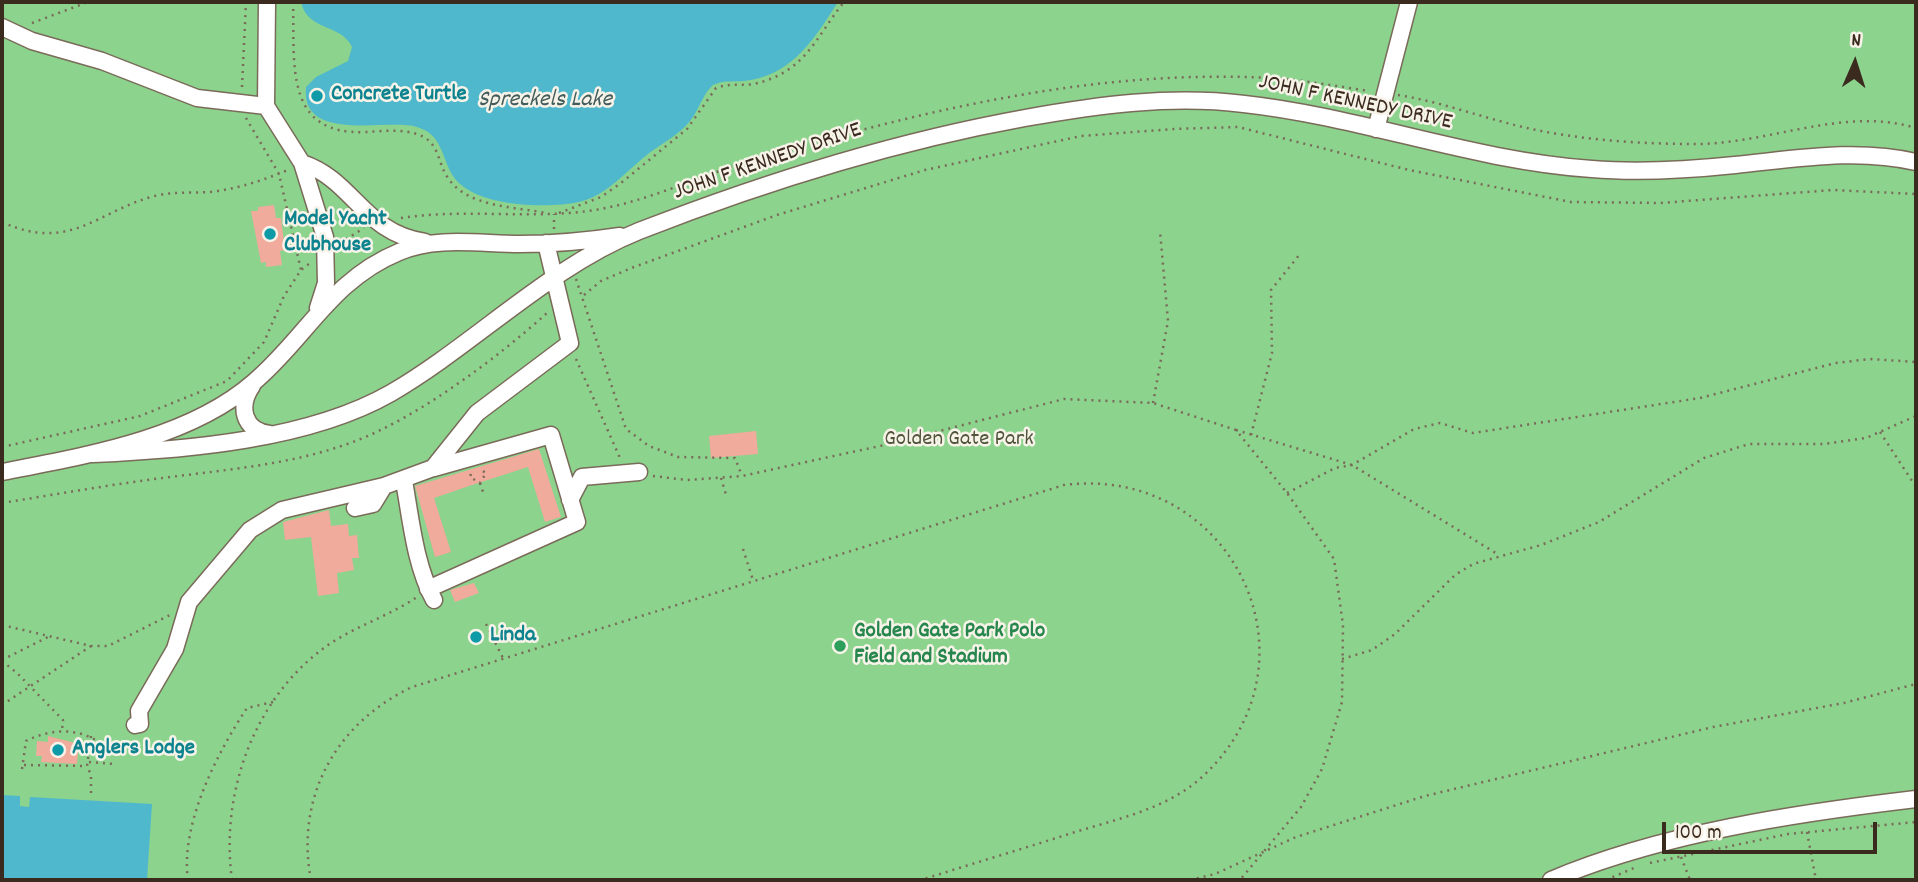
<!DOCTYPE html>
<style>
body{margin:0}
#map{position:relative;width:1918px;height:882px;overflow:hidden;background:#efe3c7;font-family:Dekko,sans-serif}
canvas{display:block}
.frame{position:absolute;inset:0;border:4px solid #3b2a1e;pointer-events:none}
.north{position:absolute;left:1820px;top:28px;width:70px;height:70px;-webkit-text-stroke:5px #f7f3e8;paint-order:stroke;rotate:3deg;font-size:19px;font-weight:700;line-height:28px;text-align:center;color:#3b2a1e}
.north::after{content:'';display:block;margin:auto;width:24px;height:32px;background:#3b2a1e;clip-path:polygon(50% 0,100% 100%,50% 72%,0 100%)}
.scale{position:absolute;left:1662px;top:822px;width:215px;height:32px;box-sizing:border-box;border:4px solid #3b2a1e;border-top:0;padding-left:9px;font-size:21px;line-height:24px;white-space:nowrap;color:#3b2a1e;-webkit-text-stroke:5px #f7f3e8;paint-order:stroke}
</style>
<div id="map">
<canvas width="1918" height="882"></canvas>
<div class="frame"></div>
<div class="north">N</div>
<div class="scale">100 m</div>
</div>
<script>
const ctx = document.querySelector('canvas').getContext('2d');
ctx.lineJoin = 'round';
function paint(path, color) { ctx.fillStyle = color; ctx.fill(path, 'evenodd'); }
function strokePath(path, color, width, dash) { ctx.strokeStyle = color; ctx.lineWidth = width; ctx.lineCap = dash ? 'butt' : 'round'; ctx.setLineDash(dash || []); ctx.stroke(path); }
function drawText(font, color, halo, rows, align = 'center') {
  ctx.font = font + ' Dekko,sans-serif'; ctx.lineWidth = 5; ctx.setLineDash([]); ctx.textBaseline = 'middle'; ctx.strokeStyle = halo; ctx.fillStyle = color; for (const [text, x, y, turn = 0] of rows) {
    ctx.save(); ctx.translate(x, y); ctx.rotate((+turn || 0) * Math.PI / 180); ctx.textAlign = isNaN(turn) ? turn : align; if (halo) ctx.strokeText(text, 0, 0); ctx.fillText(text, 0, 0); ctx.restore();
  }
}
const green = new Path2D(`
 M 2,2 L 1916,2 L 1916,880 L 2,880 Z`);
const water = new Path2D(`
 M 301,2 L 838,2 C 816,36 795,72 751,80 C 737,83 726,79 713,85 C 702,95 699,110 690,121 C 679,135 662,143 648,154 C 626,171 608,195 579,202 C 546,209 473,207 453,176 C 441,157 443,135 417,127 C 388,118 300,144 306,87 L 316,77 L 348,61 L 352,47 C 342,24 307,31 301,2 Z
 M 2,795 L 20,796 L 20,806 L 29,807 L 30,797 L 152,804 L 147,880 L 2,880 Z`);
const building = new Path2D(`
 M 274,205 L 276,218 L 281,218 L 285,250 L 280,251 L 282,265 L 266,267 L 266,262 L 261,263 L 251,211 L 258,211 L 258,207 Z
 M 756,431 L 758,454 L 711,458 L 709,436 Z
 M 539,449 L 561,517 L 545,522 L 528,467 L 472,485 L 434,498 L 451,552 L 435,557 L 415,486 Z
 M 329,510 L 331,526 L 348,524 L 349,536 L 357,535 L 359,558 L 352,558 L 354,570 L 337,573 L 339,593 L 318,596 L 311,537 L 285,540 L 283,522 Z
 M 474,583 L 479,593 L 455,602 L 450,590 Z
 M 48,736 L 79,744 L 77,764 L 41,762 L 42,756 L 36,756 L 37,741 L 48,742 Z`);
const path = new Path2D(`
 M 293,2 C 295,63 283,136 366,132 C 385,131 406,128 424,137 C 440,147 438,164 448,178 C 467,207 515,207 546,213
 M 32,23 L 88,2
 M 242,87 L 246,2
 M 1398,95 C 1442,102 1483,118 1527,128 C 1580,140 1641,144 1696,144 C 1769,144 1844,106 1916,128
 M 246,118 L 279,174 L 301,270
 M 559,213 L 601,197 L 621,183 L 687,129 L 716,88 C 728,83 741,86 754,84 C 806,72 815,38 844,2
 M 401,218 C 465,208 531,220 595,210 C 643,202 686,182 731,167 C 764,157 799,147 832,138 C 974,99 1122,70 1270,78 C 1303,80 1336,86 1369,91
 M 2,222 C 72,254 100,208 159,195 C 179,191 199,194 218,191 C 243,187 267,179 290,169
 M 554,229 L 554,214
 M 340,243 L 364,228
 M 576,279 L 626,429 L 649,446 L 678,457 L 735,458 L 742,476
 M 584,295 L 601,281 L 634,267 L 777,215 L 925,170 L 1081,136 L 1174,129 L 1238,127 L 1409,170 L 1571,202 L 1660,203 L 1833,190 L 1916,194
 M 576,359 L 620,458
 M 1153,403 L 1168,321 L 1160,231
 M 1236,430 L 1352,465 L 1499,555
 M 1880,432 L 1916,487
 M 1251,435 L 1272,353 L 1271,290 L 1300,254
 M 2,447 L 140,416 L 227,381 L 264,342 L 284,296 L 301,270 L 310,263
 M 471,474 L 470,477 L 480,483 L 486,473 L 481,470
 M 653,476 L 687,480 L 742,476 L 889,444 L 1064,399 L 1153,403 L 1236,430 L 1287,493 L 1334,559 L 1343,625 L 1342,702 L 1322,769 L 1301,807 L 1240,880
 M 721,478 L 727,498
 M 480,483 L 483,492
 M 1287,493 L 1335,468 L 1352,465 L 1414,429 L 1440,423 L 1473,433 L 1700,398 L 1836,363 L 1870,359 L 1916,362
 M 2,503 C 58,494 114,484 170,477 C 233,469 293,464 353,442 C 417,418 496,359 547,313
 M 743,549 L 753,580
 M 486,624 L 503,658
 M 2,625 L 91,646 L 108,646 L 170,615
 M 1342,659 L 1372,650 L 1395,634 L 1455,575 L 1473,564 L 1541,545 L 1599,522 L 1704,458 L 1749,444 L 1824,444 L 1866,438 L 1916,416
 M 2,660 L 52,635
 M 2,661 L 17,673 L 63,720 L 62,730
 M 2,705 L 91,646
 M 91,736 L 87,766 L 91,775 L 91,794
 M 89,762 L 114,764
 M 24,765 L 87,766
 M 22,769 L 26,741 C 52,728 81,727 104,746 L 111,745
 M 1807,832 L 1816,880
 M 1681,857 L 1690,880
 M 1650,863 L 1788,834 L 1916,822
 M 188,880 C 180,825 217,753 247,708 L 273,702
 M 232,880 C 220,793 254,697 328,645 C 356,626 389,616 417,597
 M 311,880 C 295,797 336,723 412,687 L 1064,485 C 1231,464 1328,661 1202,777 C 1167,809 1117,819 1072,833 C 1022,849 971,864 921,880
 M 1190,880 L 1215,874 L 1296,837 L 1425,796 L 1713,727 L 1844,703 L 1916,684
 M 1606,880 L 1634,868
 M 1910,880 L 1916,876`);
const minor = new Path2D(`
 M 267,2 L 266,106 L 302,163 L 325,237 L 326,283 L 318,308
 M 2,27 L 32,41 L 102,61 L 197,98 L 266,106
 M 1376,129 L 1409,2
 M 302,163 C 354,180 363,233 425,242
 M 252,386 C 238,406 243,431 270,434
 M 93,454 C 186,450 309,440 391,393 C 475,344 549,267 639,231 C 765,182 892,142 1025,118 C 1098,105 1170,95 1244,104 C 1362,117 1473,161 1592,169 C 1640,173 1687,170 1735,165 C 1796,159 1856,148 1916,162
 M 2,472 C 84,456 189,439 254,382 C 306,338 331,280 399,252 C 436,236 480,244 520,244 C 553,244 587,241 620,236
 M 404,481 C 411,520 415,565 434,600
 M 570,500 L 582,477 L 639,472
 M 355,508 L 373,504 L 384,486 L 433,468 L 477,413 L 570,343 L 546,243
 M 428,589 L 577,522 L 551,435 L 434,468
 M 135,725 L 140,724 L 139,711 L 175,649 L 189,602 L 250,530 L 282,510 L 384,486
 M 1551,880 C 1662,833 1797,813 1916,799`);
const markers = [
 [317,96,7,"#0f9aa8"],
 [270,234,7,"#0f9aa8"],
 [476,637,7,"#0f9aa8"],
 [840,646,7,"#2e9e5b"],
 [58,750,7,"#0f9aa8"]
];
const cultureNames = [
 ["Concrete Turtle",331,96],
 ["Model Yacht",284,221],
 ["Clubhouse",284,247],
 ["Linda",490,637],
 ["Anglers Lodge",72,750]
];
const streetNames = [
 ["JOHN F KENNEDY DRIVE",1355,104,12],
 ["JOHN F KENNEDY DRIVE",768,163,-19]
];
const parkNames = [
 ["Golden Gate Park",959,441]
];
const leisureNames = [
 ["Golden Gate Park Polo",854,633],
 ["Field and Stadium",854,659]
];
const waterNames = [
 ["Spreckels Lake",545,102]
];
paint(green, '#8cd38e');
paint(water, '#4fb8cc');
paint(building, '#f0ab9c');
strokePath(minor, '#7a6b59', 19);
strokePath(path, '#7a6b59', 2.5, [2, 5]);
strokePath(minor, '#fff', 16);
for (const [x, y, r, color] of markers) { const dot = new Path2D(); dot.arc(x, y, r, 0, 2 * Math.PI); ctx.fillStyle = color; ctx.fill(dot); strokePath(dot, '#f7f3e8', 2.5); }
drawText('bold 23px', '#0d838f', '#f7f3e8', cultureNames, 'left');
drawText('23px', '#3b2a1e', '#f7f3e8', streetNames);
drawText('23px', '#4f543a', '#f7f3e8', parkNames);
drawText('bold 23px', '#27864d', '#f7f3e8', leisureNames, 'left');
drawText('italic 24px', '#425c5b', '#f7f3e8', waterNames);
</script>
